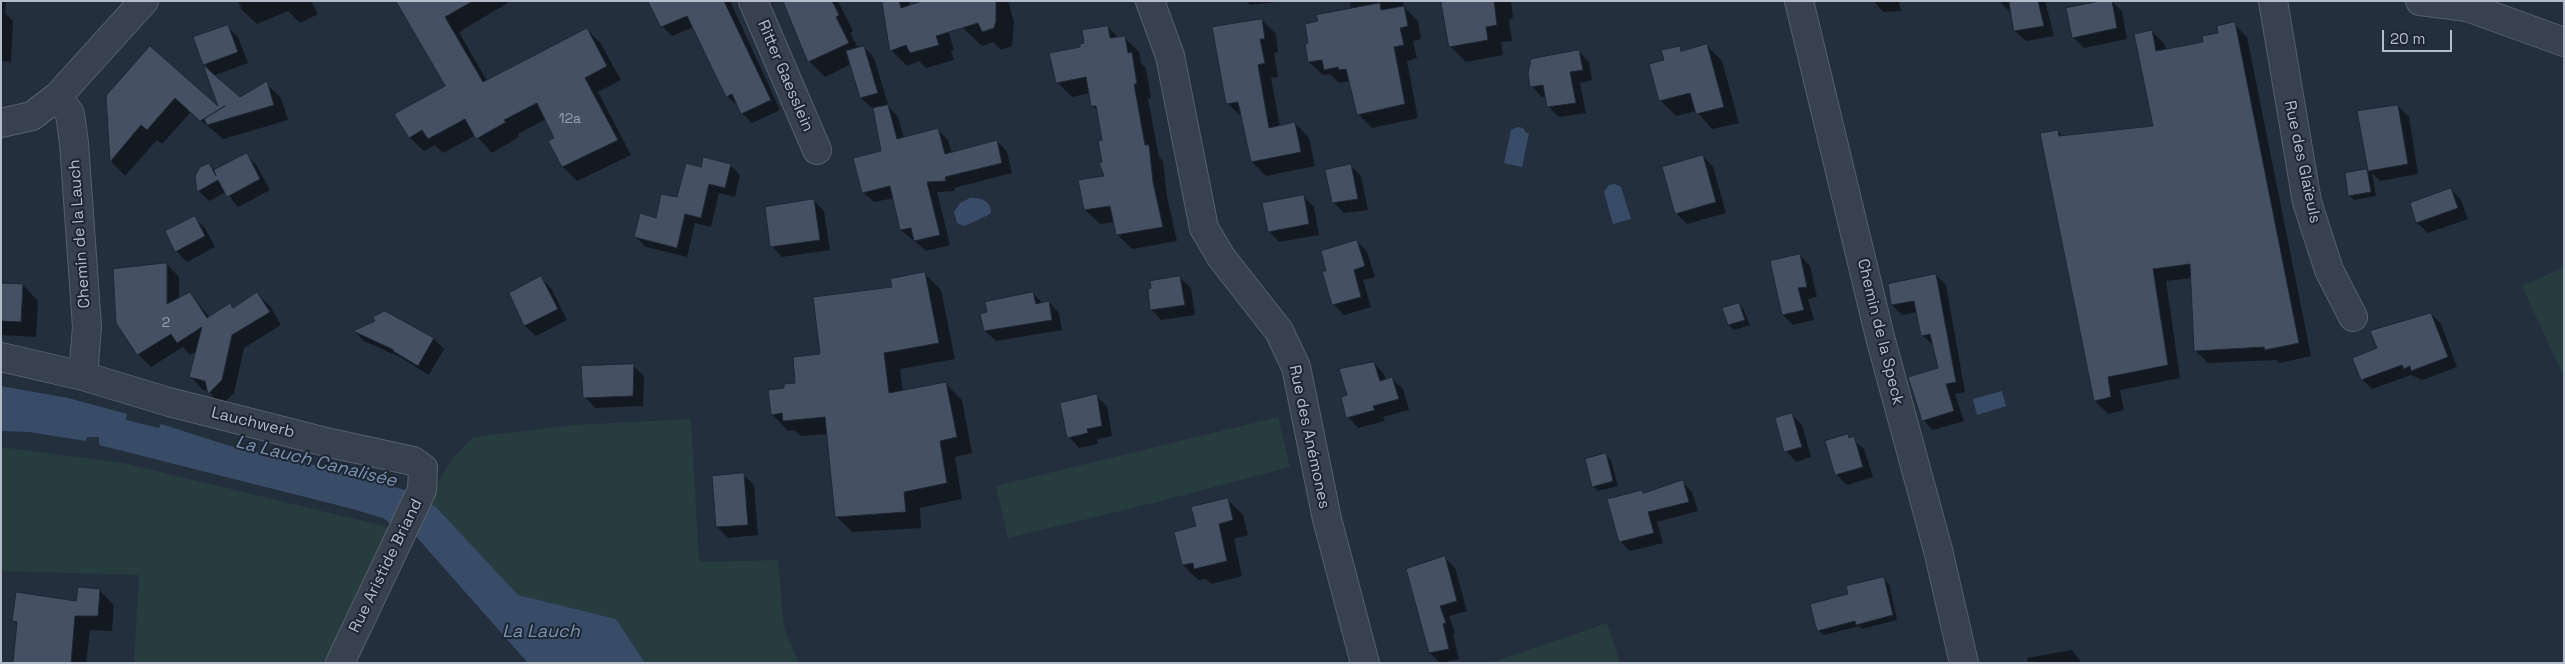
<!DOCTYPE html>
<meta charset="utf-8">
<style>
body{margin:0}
#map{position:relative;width:2565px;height:664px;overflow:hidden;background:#242f3e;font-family:"Space Grotesk",sans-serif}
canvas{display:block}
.frame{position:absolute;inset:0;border:2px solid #b4bcc9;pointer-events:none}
.scale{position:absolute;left:2382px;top:30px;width:70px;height:22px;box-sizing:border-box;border:2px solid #b4bcc9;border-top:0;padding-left:6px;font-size:15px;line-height:18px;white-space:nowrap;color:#b4bcc9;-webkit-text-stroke:4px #1d2633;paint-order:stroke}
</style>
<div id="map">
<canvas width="2565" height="664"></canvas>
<div class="frame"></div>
<div class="scale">20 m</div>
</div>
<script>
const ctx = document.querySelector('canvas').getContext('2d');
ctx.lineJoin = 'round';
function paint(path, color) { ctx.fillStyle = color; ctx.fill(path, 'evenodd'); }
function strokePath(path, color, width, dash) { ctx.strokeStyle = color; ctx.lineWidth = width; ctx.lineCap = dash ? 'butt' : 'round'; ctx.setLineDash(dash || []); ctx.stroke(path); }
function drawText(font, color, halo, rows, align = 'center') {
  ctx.font = font + ' "Space Grotesk",sans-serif'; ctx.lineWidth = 4; ctx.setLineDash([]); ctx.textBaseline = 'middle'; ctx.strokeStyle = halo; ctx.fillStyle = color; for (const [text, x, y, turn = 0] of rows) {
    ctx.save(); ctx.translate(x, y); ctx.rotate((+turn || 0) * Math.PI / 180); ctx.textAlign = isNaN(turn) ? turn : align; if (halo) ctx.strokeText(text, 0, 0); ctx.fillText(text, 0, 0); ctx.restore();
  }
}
const green = new Path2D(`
 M 2564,267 L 2564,377 L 2522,286 Z
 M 1278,417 L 1290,467 L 1157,502 L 1008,538 L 996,486 Z
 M 691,419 L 699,562 L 778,560 L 784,628 L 799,663 L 645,663 L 616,619 L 518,595 L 436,507 L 427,501 L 452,459 L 473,437 L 574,425 Z
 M 1,447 L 123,463 L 413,533 L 349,663 L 134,663 L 139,575 L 2,571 L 1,577 Z
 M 1607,623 L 1620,663 L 1490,663 Z`);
const water = new Path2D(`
 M 1518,127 L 1523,128 L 1526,133 L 1529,133 L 1522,167 L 1504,163 L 1511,130 Z
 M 1615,184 L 1621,187 L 1631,219 L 1613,224 L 1604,192 L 1609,185 Z
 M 970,198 C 981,198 991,200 991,213 C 989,215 968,225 964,226 L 957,223 L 954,212 L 960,203 Z
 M 1,386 L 68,398 L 127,414 L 126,420 L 159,428 L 161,424 L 230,446 L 358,475 L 410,492 L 394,526 L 383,518 L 349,508 L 99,445 L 99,437 L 87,437 L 86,441 L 29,432 L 1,431 Z
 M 2002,391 L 2006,406 L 1977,415 L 1973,399 Z
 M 427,501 L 436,507 L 518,595 L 616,619 L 645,663 L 528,663 L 413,533 Z`);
const shadow = new Path2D(`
 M 1,1 L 6,1 L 5,13 L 13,21 L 11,62 L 1,61 Z
 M 238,1 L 311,1 L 318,14 L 300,23 L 288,11 L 257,24 L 242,10 Z
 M 397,1 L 511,1 L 459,32 L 487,81 L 587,29 L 601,44 L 621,80 L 598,92 L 631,155 L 577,181 L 563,167 L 550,142 L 556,139 L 546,119 L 518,134 L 519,137 L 492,153 L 476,135 L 443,153 L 435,145 L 424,151 L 407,135 L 396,114 L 447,87 Z
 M 662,1 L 730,1 L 780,110 L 752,123 L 742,113 L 738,106 L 727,96 L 694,27 L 672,36 L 662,26 Z
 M 785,1 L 838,1 L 853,31 L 850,33 L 859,49 L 864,47 L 874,58 L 888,104 L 881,106 L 881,108 L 888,106 L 898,117 L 904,139 L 938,130 L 948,140 L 952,153 L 997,141 L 1007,152 L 1012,173 L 954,188 L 955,191 L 937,192 L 950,245 L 926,251 L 901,230 L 894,198 L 874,202 L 863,192 L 883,152 L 874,108 L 872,108 L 861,98 L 851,64 L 825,77 L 809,61 Z
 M 883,1 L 909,1 L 910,6 L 944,16 L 954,50 L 951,51 L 954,60 L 926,68 L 919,61 L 907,66 L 891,50 Z
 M 958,1 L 1008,1 L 1014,22 L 1012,46 L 1001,50 L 993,42 L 982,46 L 963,28 Z
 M 1246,1 L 1278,1 L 1278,2 L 1250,5 Z
 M 1350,1 L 1403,1 L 1404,7 L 1418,21 L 1421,39 L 1413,41 L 1417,58 L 1407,61 L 1418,118 L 1372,128 L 1358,114 L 1350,81 L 1339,83 L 1330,74 L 1323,75 L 1309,62 L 1351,10 Z
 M 1442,1 L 1511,1 L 1513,18 L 1509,20 L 1512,41 L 1501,42 L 1503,55 L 1466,62 L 1450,46 Z
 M 1874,1 L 1899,1 L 1901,11 L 1883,12 Z
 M 1999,1 L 2045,1 L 2054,36 L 2026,41 L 2015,31 L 2012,14 Z
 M 2108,1 L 2112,1 L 2122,11 L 2127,39 L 2084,48 L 2073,37 Z
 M 1262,20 L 1276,34 L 1278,52 L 1274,53 L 1278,77 L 1271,78 L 1280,127 L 1295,123 L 1309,138 L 1315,166 L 1266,176 L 1252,162 L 1242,117 L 1227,103 Z
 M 2234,24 L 2247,37 L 2311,356 L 2279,363 L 2276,360 L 2208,363 L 2195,350 L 2192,278 L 2166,281 L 2180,378 L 2120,390 L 2124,410 L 2108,414 L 2095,401 L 2058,131 L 2063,136 L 2154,127 L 2152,31 L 2165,45 L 2166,50 L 2205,43 Z
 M 227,26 L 238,37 L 248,63 L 213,76 L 240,99 L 266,83 L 281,98 L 288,120 L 223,139 L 191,112 L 162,144 L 157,140 L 125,176 L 111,161 L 107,96 L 150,48 L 221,111 L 206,69 L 210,70 L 204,64 Z
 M 1108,27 L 1119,38 L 1124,37 L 1139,52 L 1141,63 L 1146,68 L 1151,98 L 1148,99 L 1159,157 L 1163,161 L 1167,197 L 1177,241 L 1132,249 L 1117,234 L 1114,222 L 1100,224 L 1085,210 L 1105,177 L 1104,141 L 1098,111 L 1092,106 L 1090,93 L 1072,97 L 1057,82 L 1082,48 Z
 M 1707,46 L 1722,61 L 1739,123 L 1712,129 L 1696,111 L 1676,116 L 1660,100 L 1666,61 L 1679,47 L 1684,52 Z
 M 1578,51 L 1589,62 L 1592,80 L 1580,83 L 1586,113 L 1559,117 L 1548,106 L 1547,96 L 1542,97 L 1532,86 Z
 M 2398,106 L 2409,117 L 2418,174 L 2380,181 L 2372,173 L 2376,196 L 2354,200 L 2349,195 L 2367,171 L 2370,173 L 2358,112 Z
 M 247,155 L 257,166 L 270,190 L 238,207 L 226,192 L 209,201 L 199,191 L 209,164 L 215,171 Z
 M 1703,156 L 1713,167 L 1726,213 L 1687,224 L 1676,213 Z
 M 730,165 L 740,175 L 735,197 L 719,193 L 711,227 L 695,223 L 687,257 L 646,247 L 636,237 L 677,199 L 702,169 Z
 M 1350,165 L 1361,176 L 1368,210 L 1344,213 L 1333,202 Z
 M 2451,189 L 2461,200 L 2468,219 L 2428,233 L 2417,223 L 2411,204 Z
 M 1303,196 L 1314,207 L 1319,235 L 1279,242 L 1269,231 Z
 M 813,200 L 824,211 L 830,250 L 782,257 L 772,246 Z
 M 194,218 L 205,228 L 215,247 L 187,262 L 176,251 Z
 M 1357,241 L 1367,252 L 1375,277 L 1363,280 L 1371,307 L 1344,315 L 1334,305 L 1324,272 L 1327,272 Z
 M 1800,255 L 1810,266 L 1817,297 L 1808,299 L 1814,320 L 1793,325 L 1783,315 Z
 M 167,264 L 179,277 L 179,299 L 190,293 L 210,318 L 230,305 L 234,308 L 257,294 L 270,306 L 281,325 L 244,348 L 234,393 L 221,406 L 209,391 L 203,390 L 191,377 L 198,350 L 190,355 L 183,347 L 151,367 L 138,354 L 117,322 Z
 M 925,274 L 941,290 L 955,359 L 900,369 L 903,392 L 946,384 L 962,400 L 972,453 L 955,457 L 962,499 L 920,508 L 921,528 L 852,532 L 836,516 L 828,434 L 801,436 L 794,430 L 788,431 L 772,414 L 786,389 L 797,385 L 821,355 L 893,288 Z
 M 1936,275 L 1946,285 L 1965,392 L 1955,394 L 1964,421 L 1933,430 L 1923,420 L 1939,369 L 1933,345 L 1922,335 L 1917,312 L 1902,315 L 1892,305 Z
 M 540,277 L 551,288 L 567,320 L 536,336 L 525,326 L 510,294 Z
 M 1180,278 L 1191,288 L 1195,315 L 1161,320 L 1151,309 Z
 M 1,282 L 23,285 L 38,301 L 36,337 L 1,335 Z
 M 1033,293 L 1043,304 L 1049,302 L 1059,313 L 1062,330 L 996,341 L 985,331 Z
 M 1739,304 L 1744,310 L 1750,325 L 1734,330 L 1729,325 Z
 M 385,312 L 434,339 L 444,349 L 429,375 L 400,357 L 364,341 L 355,332 L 377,321 Z
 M 2431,314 L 2441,324 L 2457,367 L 2422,380 L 2411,375 L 2372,389 L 2362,379 L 2378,349 Z
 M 1374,363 L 1384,374 L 1386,380 L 1392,379 L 1403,389 L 1409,410 L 1383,417 L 1385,421 L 1358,428 L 1348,417 L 1348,396 Z
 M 633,366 L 644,376 L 643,406 L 595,408 L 585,397 Z
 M 1096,396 L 1107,406 L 1112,436 L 1097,439 L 1098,444 L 1079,448 L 1069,437 Z
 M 1791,414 L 1802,425 L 1811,457 L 1796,462 L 1786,451 Z
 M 1848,436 L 1864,449 L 1873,477 L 1847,485 L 1836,474 Z
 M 1606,455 L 1611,460 L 1618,486 L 1598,491 L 1593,486 Z
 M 743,474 L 754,485 L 758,535 L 728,538 L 717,527 L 713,477 Z
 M 1682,482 L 1692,492 L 1698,511 L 1657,522 L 1663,543 L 1630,551 L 1620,541 L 1642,491 L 1645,494 Z
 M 1228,500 L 1243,515 L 1248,535 L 1234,539 L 1242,576 L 1211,584 L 1206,579 L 1198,580 L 1183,565 L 1197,527 Z
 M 1444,557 L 1455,568 L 1467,611 L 1449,616 L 1455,633 L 1453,634 L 1459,659 L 1440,663 L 1430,653 Z
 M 1883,579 L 1889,584 L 1897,620 L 1862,629 L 1859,626 L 1824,635 L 1818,630 L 1850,595 Z
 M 99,590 L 114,605 L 112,631 L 90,630 L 86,663 L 14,663 L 18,625 L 13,621 L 77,603 Z
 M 2072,650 L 2082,663 L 2028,663 L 2027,658 Z`);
const building = new Path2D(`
 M 396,1 L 473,1 L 445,17 L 483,82 L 587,28 L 607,66 L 585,78 L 618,140 L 562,167 L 548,141 L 554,138 L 537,103 L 504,120 L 506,122 L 476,139 L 465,119 L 428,139 L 422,130 L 409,138 L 394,114 L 445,86 Z
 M 648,1 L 724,1 L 771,100 L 741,114 L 732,94 L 726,97 L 687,16 L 661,27 Z
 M 783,1 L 832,1 L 839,15 L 836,17 L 849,43 L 808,62 Z
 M 882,1 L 899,1 L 901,8 L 922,1 L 996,1 L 996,21 L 994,28 L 982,32 L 978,23 L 936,36 L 939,45 L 910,53 L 906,45 L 890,51 Z
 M 1441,1 L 1494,1 L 1497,25 L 1486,27 L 1488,40 L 1449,47 Z
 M 2009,1 L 2038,1 L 2044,26 L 2014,31 Z
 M 2101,1 L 2112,1 L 2117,28 L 2072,38 L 2066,8 Z
 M 1380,3 L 1381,10 L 1404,6 L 1408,26 L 1400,28 L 1404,45 L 1394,47 L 1405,104 L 1357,115 L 1346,69 L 1339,70 L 1338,67 L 1324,70 L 1322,60 L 1308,62 L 1305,44 L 1308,43 L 1305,24 L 1318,21 L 1316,15 Z
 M 1262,19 L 1265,39 L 1260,39 L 1265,63 L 1258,65 L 1269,128 L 1295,122 L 1301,152 L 1251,162 L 1238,102 L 1226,104 L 1212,27 Z
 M 2235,22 L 2299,343 L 2265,350 L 2264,347 L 2194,351 L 2190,264 L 2153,269 L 2168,365 L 2108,377 L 2111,397 L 2094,401 L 2040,133 L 2058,130 L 2059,136 L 2153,126 L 2134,34 L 2152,30 L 2156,51 L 2203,42 L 2202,36 L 2218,33 L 2217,26 Z
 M 228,25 L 238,52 L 203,65 L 193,37 Z
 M 1108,26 L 1110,38 L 1125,36 L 1128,53 L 1132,52 L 1137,84 L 1134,84 L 1145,145 L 1149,145 L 1153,182 L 1163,227 L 1116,235 L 1110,206 L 1084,210 L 1078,180 L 1104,176 L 1099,163 L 1102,162 L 1098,141 L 1102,140 L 1096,106 L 1091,106 L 1086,77 L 1056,83 L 1049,53 L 1080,47 L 1080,44 L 1084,43 L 1082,30 Z
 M 1707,44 L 1724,107 L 1696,114 L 1690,93 L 1659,101 L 1649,64 L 1664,60 L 1661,50 L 1680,46 L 1681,51 Z
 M 150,46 L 218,106 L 203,65 L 240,97 L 267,81 L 274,105 L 207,125 L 204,119 L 225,106 L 200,121 L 175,98 L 147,130 L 141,125 L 110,162 L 106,96 Z
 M 864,46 L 878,93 L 860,98 L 846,51 Z
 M 1579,50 L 1583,70 L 1570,72 L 1576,103 L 1547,107 L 1543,85 L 1530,87 L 1528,73 L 1531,59 Z
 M 888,105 L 897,139 L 938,128 L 945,154 L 997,140 L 1002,163 L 945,177 L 946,181 L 927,182 L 940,235 L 914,241 L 911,228 L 900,230 L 890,186 L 862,193 L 853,158 L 881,151 L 873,108 Z
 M 2398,105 L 2408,164 L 2368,171 L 2357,111 Z
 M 247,153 L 260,179 L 227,197 L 218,180 L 197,192 L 195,176 L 200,167 L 209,163 L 216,176 L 214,170 Z
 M 1703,155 L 1716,202 L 1675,214 L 1662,167 Z
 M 703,157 L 731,164 L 725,188 L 709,184 L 701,218 L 685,214 L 677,248 L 634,237 L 640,213 L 656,218 L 661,194 L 677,197 L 686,163 L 701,167 Z
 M 1351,164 L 1358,199 L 1332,203 L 1325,170 Z
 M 2367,169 L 2371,192 L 2348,196 L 2345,173 Z
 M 2451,188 L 2458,208 L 2416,223 L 2410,203 Z
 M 1304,195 L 1309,224 L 1268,232 L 1262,203 Z
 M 814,199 L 820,240 L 770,247 L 765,207 Z
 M 195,216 L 205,236 L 175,252 L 165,231 Z
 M 1357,240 L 1365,266 L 1354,270 L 1361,297 L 1332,305 L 1322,271 L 1326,271 L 1321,251 Z
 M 1800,254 L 1807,287 L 1798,288 L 1804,310 L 1782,315 L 1770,261 Z
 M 167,263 L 167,304 L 190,292 L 207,318 L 230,303 L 233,308 L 257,292 L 270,312 L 232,335 L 222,380 L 208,394 L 205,381 L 189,377 L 202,327 L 177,343 L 171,334 L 137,355 L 116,323 L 113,269 Z
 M 925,272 L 939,343 L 884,353 L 889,393 L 946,382 L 957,437 L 940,441 L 947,483 L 904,492 L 906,512 L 835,517 L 825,417 L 783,421 L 782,413 L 771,415 L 768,390 L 784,388 L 784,384 L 795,383 L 793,357 L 820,354 L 813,297 L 892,287 L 890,279 Z
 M 1936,274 L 1956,382 L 1946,384 L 1954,411 L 1922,421 L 1908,377 L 1938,368 L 1930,334 L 1921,336 L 1914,301 L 1891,305 L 1888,284 Z
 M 541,276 L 558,309 L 524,326 L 509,293 Z
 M 1180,276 L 1185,305 L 1150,310 L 1148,289 L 1151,288 L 1150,281 Z
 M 1,283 L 23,284 L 21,322 L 1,321 Z
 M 1033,292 L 1036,304 L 1049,301 L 1052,320 L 984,331 L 980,314 L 987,312 L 985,302 Z
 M 1739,303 L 1745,320 L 1728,325 L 1722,308 Z
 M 385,311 L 434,338 L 418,366 L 393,351 L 394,350 L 353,331 L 375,321 L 373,317 Z
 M 2431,313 L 2448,357 L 2411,371 L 2410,366 L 2404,369 L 2402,365 L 2361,380 L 2352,358 L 2377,348 L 2370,331 Z
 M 1374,362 L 1380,381 L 1392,377 L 1399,399 L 1373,406 L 1375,410 L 1346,418 L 1341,397 L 1347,395 L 1339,369 Z
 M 634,364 L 633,396 L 583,398 L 581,366 Z
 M 1097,394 L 1102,426 L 1087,429 L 1088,433 L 1067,438 L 1060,403 Z
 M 1792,413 L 1802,447 L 1784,452 L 1775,418 Z
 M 1848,434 L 1849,438 L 1854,436 L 1863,467 L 1835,475 L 1825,441 Z
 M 1606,453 L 1613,481 L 1592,487 L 1585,459 Z
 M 744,473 L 748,525 L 716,527 L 712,476 Z
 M 1683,480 L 1689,502 L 1648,512 L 1654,533 L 1619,542 L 1607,499 L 1642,490 L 1643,493 Z
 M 1228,498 L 1233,520 L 1219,524 L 1227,561 L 1194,569 L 1193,563 L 1182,565 L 1174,532 L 1196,526 L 1191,507 Z
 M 1445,556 L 1457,601 L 1440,606 L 1446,623 L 1443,624 L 1449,649 L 1429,653 L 1406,569 Z
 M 1884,577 L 1893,615 L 1856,625 L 1855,621 L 1817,631 L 1810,604 L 1848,594 L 1846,586 Z
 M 78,587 L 100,589 L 98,616 L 75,616 L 71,663 L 13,663 L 17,622 L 12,621 L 16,592 L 76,601 Z`);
const minor = new Path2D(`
 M 753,1 L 817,150
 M 1150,1 L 1170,56 L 1204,228 L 1221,257 L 1279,331 L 1296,367 L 1327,519 L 1365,663
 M 1799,1 L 1880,337 L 1938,550 L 1964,663
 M 2273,1 L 2307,202 L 2329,270 L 2353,317
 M 2420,1 L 2467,7 L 2564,42
 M 58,96 L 70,114 L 74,143 L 87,327 L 83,376
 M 1,123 L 32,116 L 58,96 L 144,1
 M 1,357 L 83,376 L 169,402 L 330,443 L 413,461 L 423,468 L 422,490 L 340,663`);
const numberNames = [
 ["12a",570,119],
 ["2",166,323]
];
const streetNames = [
 ["Ritter Gaesslein",785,76,67],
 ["Rue des Glaïeuls",2302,162,78],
 ["Chemin de la Lauch",80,234,-94],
 ["Chemin de la Speck",1880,332,76],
 ["Lauchwerb",253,423,14],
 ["Rue des Anémones",1309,437,78],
 ["Rue Aristide Briand",386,566,-64]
];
const waterNames = [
 ["La Lauch Canalisée",316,462,14],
 ["La Lauch",541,632]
];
paint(green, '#263c3f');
paint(water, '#394c67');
paint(shadow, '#0007');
paint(building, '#455162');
strokePath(building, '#1f2835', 1);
strokePath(minor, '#565f6c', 30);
strokePath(minor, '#38414e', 28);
drawText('14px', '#98a1af', null, numberNames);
drawText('16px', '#b4bcc9', '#1d2633', streetNames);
drawText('italic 18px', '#7c92b1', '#1d2633', waterNames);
</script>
